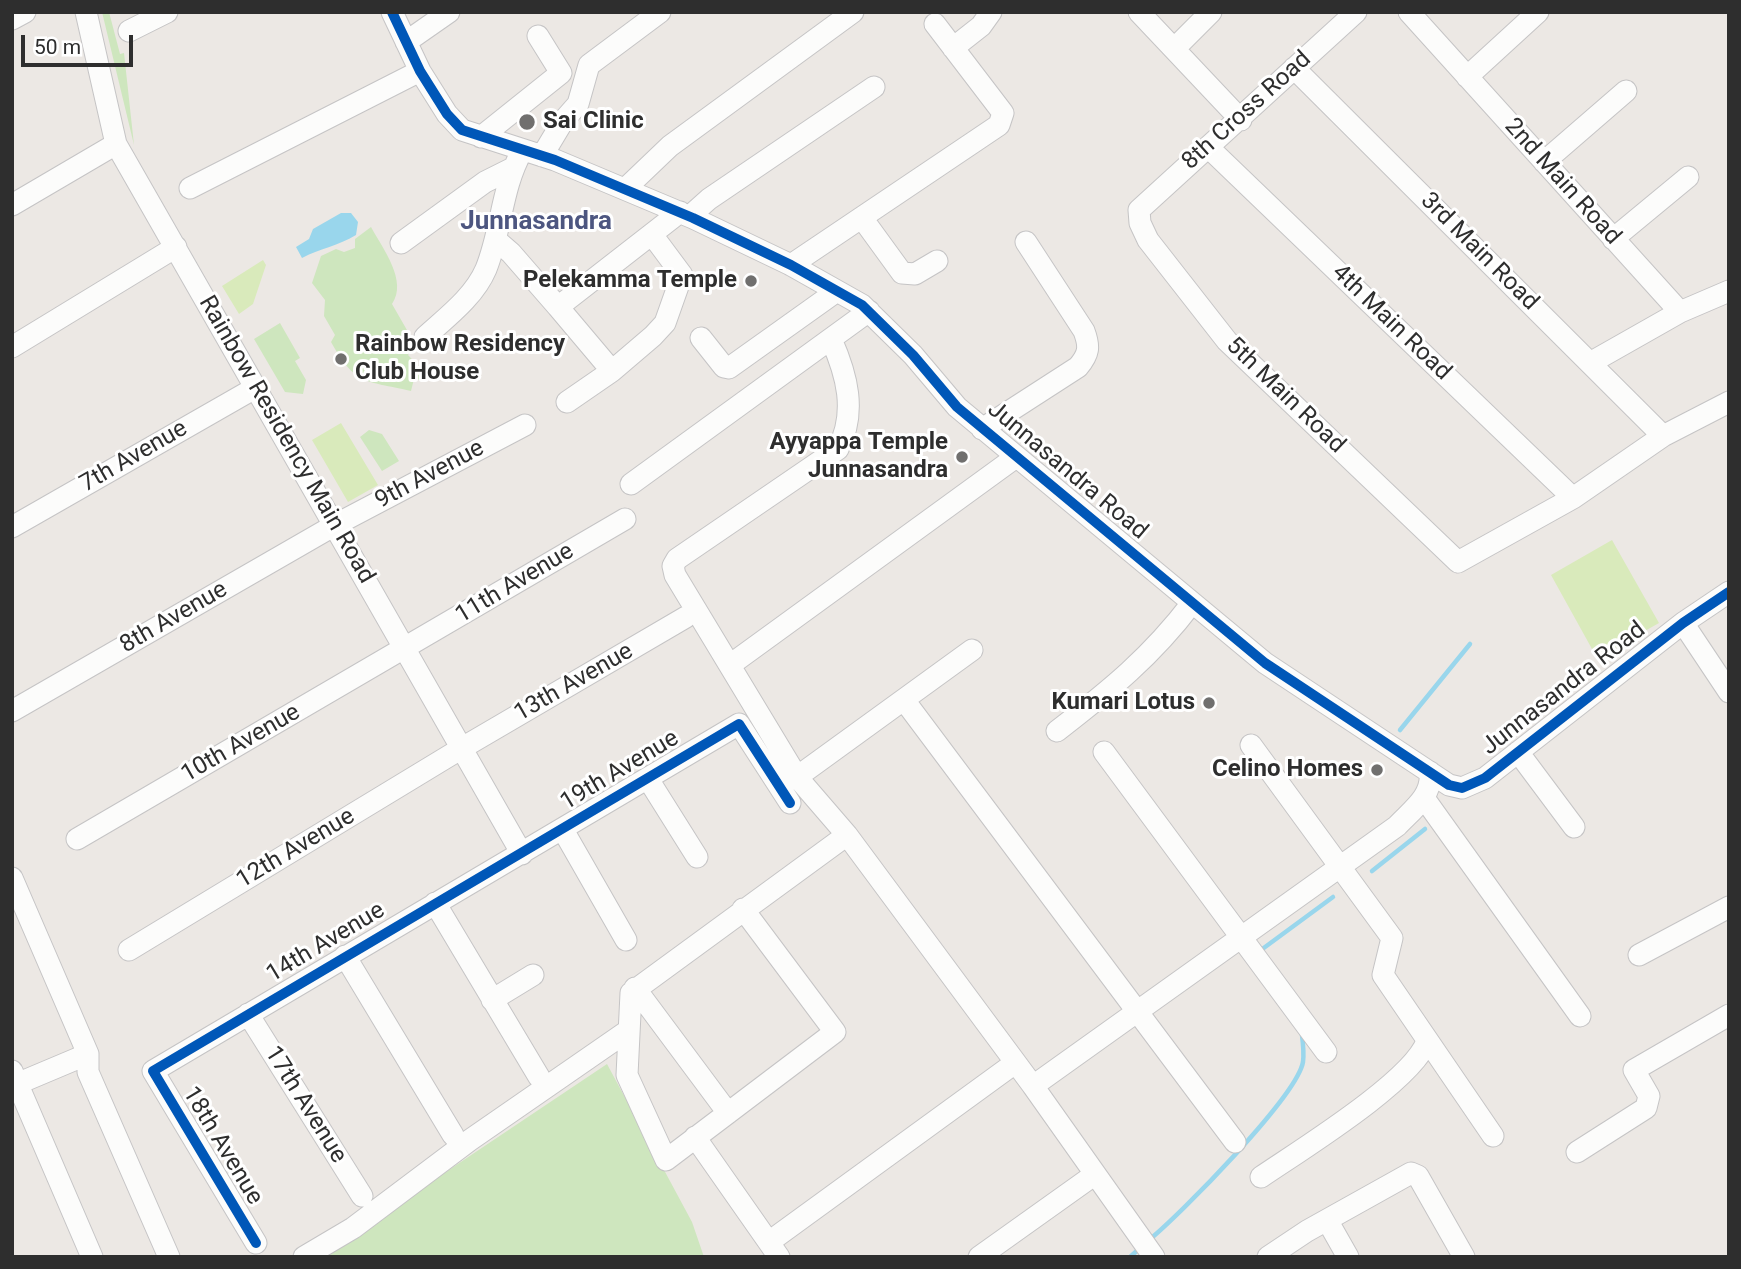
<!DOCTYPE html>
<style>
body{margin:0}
#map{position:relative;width:1741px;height:1269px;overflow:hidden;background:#ece8e4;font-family:Roboto,sans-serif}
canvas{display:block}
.frame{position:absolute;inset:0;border:14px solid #2e2e2e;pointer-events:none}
.scale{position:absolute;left:21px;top:35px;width:112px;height:32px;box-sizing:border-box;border:4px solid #2e2e2e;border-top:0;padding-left:9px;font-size:21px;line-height:24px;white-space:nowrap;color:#2e2e2e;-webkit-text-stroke:5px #fff;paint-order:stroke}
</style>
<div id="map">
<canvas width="1741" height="1269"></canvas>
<div class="frame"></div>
<div class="scale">50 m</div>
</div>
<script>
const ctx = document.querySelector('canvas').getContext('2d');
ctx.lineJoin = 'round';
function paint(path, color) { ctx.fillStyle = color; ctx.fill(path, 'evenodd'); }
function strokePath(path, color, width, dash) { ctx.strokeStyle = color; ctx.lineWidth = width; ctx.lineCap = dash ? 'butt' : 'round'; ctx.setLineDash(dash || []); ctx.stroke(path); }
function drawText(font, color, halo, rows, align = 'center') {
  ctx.font = font + ' Roboto,sans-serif'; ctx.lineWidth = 6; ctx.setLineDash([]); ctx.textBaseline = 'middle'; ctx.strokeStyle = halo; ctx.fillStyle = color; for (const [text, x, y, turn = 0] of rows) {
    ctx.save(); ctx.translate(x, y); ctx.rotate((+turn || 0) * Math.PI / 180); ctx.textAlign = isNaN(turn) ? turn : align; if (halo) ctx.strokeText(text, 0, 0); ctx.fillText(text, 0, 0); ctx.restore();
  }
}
const green = new Path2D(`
 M 102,12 L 109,12 L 120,54 L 124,53 L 134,145 Z
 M 371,227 C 383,249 408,281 392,304 L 415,344 L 408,355 L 429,377 L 427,380 L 414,379 L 411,391 C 364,380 356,386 331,342 L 335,335 L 324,316 L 325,300 L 312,283 L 321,256 L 336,249 L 344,252 L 355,248 L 355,239 Z
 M 280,323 L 300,358 L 295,361 L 306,380 L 303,394 L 285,392 L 254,339 Z
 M 369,430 L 382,434 L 399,461 L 382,471 L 360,437 Z
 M 607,1064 L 692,1222 L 704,1257 L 319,1257 Z`);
const pitch = new Path2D(`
 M 263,260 L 266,265 L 253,304 L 239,314 L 222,286 Z
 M 341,423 L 378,485 L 348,502 L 312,440 Z
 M 1612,540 L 1659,623 L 1597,658 L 1551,575 Z`);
const water = new Path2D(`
 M 341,213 L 351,213 L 358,222 L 356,235 C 338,246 321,248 302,258 L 296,247 L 309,239 L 313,229 Z`);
const stream = new Path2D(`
 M 1400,730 L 1470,644
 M 1372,871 L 1425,829
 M 1261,950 L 1333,897
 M 1149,1240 C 1180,1215 1297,1096 1303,1062 C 1304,1054 1303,1043 1302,1035
 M 1130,1257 L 1140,1248`);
const minor = new Path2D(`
 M 86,12 L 116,144 L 522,854
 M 392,12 L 420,71 L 447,114 L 462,130 L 555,160 L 693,218 L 791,265 L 862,305 L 913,355 L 957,407 L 1265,663 L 1449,785 L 1462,788 L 1485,778 L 1683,623 L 1729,592
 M 1139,12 L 1241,120
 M 1356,12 L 1139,210 L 1140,223 L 1148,240 L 1227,341 L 1458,562 L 1573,498 L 1663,436 L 1729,402
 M 1409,12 L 1680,312 L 1729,291
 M 12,19 L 25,12
 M 129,31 L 167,12
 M 406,42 L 449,12
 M 953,48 L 981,26 L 991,12
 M 1174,49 L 1211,12
 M 1294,68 L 1663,436
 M 1467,77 L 1538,12
 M 481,137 L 561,73 L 538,36
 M 1208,147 L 1573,498
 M 542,156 L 563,121 L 578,104 L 589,65 L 660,12
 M 1544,162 L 1626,91
 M 190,188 L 420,71
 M 625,189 L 670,146 L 853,12
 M 12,205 L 116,144
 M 690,216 L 709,199 L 874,87
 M 862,218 L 902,273 L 915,274 L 937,261
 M 1613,239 L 1688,177
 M 496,240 L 511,253 L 558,307
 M 401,243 L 485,182 L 511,169
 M 791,265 L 999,125 L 1003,113 L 935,24
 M 425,337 C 447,317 474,297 486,269 C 502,229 501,189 522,151
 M 701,338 L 724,367 L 729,368 L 837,291
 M 831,339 C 847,375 857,412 838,449 L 677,559 L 673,566 L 675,575 L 797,777 L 847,835 L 1033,1086
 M 12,347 L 176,247
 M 1590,363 L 1680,312
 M 612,371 L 558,307 L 680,212
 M 567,402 L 612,371 L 653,336 L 665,323 L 682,275 L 653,236
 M 982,429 L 1078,367 C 1089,354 1090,347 1084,331 L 1026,242
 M 631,484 L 869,311
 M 12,527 L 255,388
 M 1683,623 L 1729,692
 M 730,665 L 1016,457
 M 904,700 L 1235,1142
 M 12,711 L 335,525 L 525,425
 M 1057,731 C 1110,690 1151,657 1192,603
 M 1251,745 L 1392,938 L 1383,975 L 1493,1136
 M 1104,752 L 1326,1052
 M 1518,752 L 1574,827
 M 797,777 L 972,650
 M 648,779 L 697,857
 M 1424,798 L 1580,1016
 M 563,830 L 626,940
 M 77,839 L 625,519
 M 12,878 L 88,1054 L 88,1072 L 169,1257
 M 435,903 L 539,1077
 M 743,909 L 835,1032 L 666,1160 L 627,1075 L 631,993 L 847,835
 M 129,950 L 462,748 L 686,617
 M 1639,955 L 1729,907
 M 345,956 L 453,1135
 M 635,988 L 728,1113
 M 492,1000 L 533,975
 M 248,1014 L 362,1196
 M 12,1071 L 92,1257
 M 12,1086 L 88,1054
 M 695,1137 L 779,1257
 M 1577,1152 L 1646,1108 L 1649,1096 L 1634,1070 L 1729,1015
 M 1261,1177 C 1299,1151 1413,1081 1427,1041
 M 1327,1220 L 1348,1257
 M 769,1242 L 1015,1063
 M 256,1243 L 153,1071 L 739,724 L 790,803
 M 304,1257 L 353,1228 L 470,1140 L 629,1030
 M 979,1257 L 1094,1175
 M 1154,1257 L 1033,1086 L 1397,826 C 1412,810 1433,796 1430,772
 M 1268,1257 L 1307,1231 L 1411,1173 L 1418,1176 L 1464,1257`);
const cycleway = new Path2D(`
 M 392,12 L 420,71 L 447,114 L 462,130 L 555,160 L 693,218 L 791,265 L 862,305 L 913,355 L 957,407 L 1265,663 L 1449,785 L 1462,788 L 1485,778 L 1683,623 L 1729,592
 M 256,1243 L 153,1071 L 739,724 L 790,803`);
const markers = [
 [527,122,9,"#706f6e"],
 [751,281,7,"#706f6e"],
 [341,359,7,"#706f6e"],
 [962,457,7,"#706f6e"],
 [1209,703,7,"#706f6e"],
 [1377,770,7,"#706f6e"]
];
const streetNames = [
 ["8th Cross Road",1247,111,-42],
 ["2nd Main Road",1562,182,48],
 ["3rd Main Road",1479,252,45],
 ["4th Main Road",1391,323,44],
 ["5th Main Road",1285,396,44],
 ["Rainbow Residency Main Road",286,440,60],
 ["7th Avenue",134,457,-30],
 ["Junnasandra Road",1067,471,40],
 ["9th Avenue",430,475,-28],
 ["11th Avenue",515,584,-31],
 ["8th Avenue",174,618,-30],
 ["13th Avenue",574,683,-30],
 ["Junnasandra Road",1564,689,-38],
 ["10th Avenue",241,744,-30],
 ["19th Avenue",620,771,-31],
 ["12th Avenue",296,849,-31],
 ["14th Avenue",326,943,-31],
 ["17th Avenue",305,1105,58],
 ["18th Avenue",222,1146,59]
];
const poiNames = [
 ["Sai Clinic",543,122,"left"],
 ["Pelekamma Temple",737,281],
 ["Rainbow Residency",355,345,"left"],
 ["Club House",355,373,"left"],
 ["Ayyappa Temple",948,443],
 ["Junnasandra",948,471],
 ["Kumari Lotus",1195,703],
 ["Celino Homes",1363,770]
];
const neighbourhoodNames = [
 ["Junnasandra",536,222]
];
paint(green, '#cee6be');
paint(pitch, '#d9eabb');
paint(water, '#99d6ec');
strokePath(stream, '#99d6ec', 4.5);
strokePath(minor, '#c5c4c5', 23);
strokePath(minor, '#fcfcfb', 21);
strokePath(cycleway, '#0057b8', 10);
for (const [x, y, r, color] of markers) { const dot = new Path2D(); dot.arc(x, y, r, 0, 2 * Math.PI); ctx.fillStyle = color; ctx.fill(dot); strokePath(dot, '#fff', 2.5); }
drawText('24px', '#2e2e2e', '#fff', streetNames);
drawText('bold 24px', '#2e2e2e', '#fff', poiNames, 'right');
drawText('bold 26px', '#4d5680', '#fff', neighbourhoodNames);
</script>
